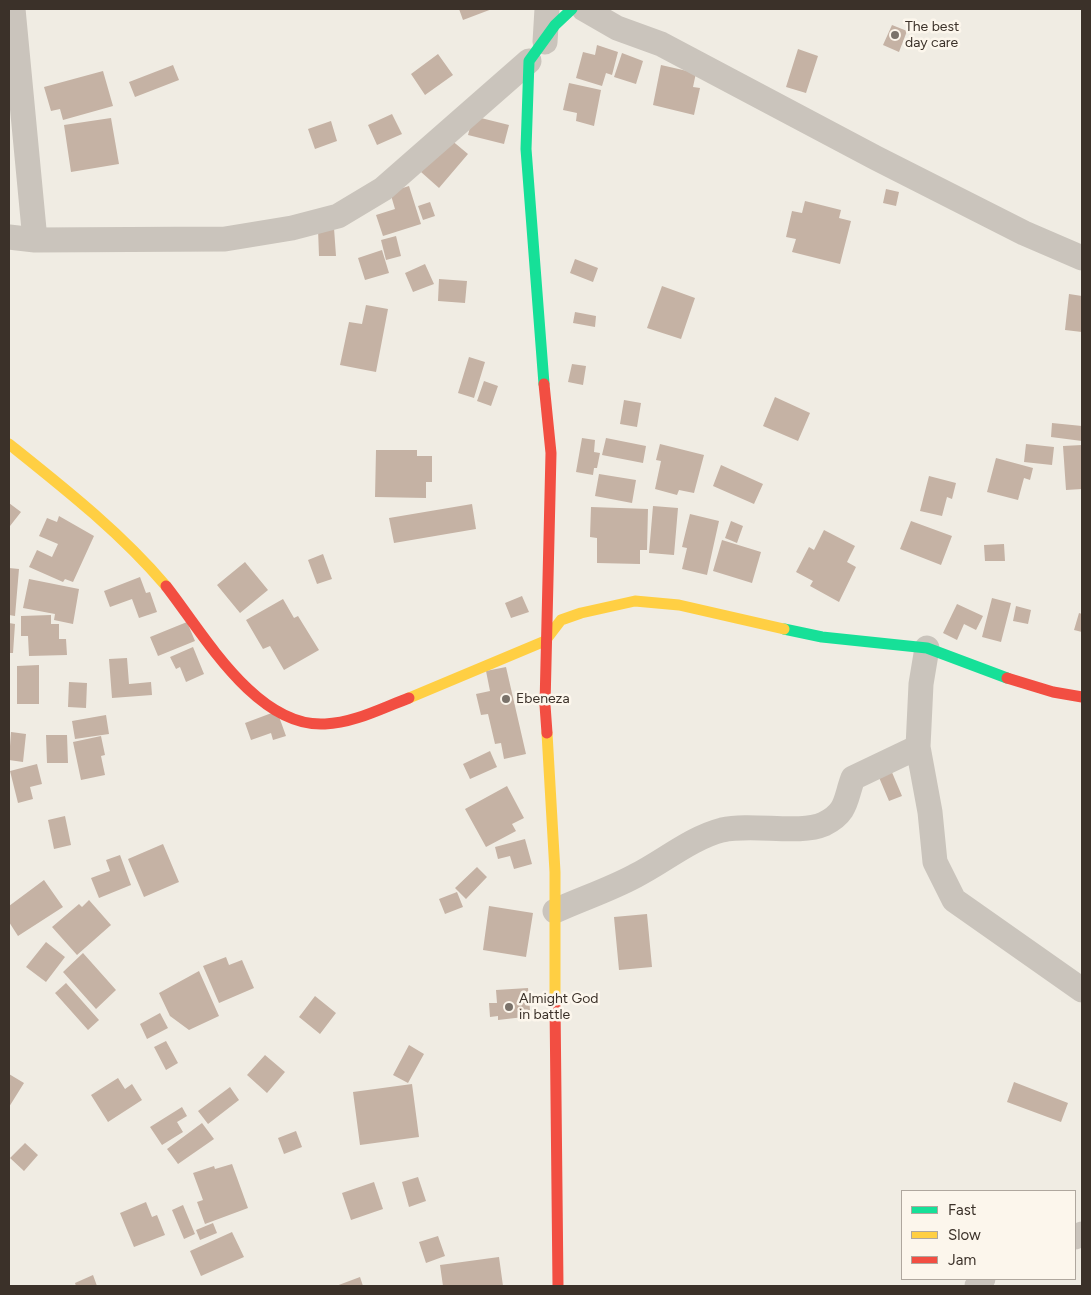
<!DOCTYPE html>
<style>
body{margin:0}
#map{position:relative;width:1091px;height:1295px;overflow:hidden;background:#f0ece3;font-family:Figtree,sans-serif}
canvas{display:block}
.frame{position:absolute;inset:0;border:10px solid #3b3129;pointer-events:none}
.legend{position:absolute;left:901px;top:1190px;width:175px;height:90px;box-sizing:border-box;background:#fcf6ec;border:1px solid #afa79e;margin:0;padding:6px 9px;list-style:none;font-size:15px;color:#3b3129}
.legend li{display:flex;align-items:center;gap:10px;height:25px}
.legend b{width:25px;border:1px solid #afa79e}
</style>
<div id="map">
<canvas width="1091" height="1295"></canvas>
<div class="frame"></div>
<ul class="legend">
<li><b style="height:6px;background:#16e098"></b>Fast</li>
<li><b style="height:6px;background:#ffcf43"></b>Slow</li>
<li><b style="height:6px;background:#f24e42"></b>Jam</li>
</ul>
</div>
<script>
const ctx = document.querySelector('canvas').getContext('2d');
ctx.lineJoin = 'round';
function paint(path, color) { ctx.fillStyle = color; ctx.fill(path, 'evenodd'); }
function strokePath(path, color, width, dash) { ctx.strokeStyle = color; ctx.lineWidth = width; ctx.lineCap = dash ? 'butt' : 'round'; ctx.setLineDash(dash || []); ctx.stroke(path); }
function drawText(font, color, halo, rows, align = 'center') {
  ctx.font = font + ' Figtree,sans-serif'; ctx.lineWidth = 5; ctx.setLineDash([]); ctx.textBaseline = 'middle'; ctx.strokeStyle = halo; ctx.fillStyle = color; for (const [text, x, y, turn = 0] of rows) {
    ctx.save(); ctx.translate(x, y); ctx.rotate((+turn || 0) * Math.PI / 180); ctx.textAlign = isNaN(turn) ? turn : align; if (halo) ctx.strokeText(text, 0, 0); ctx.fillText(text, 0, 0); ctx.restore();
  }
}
const building = new Path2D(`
 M 459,9 L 492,9 L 463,20 Z
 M 892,25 L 907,31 L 899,52 L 883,45 Z
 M 597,45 L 618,52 L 612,75 L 606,73 L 602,86 L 576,78 L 583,52 L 595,55 Z
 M 798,49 L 818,56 L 806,93 L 786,87 Z
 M 622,53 L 643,61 L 636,84 L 614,77 Z
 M 438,54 L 453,75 L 425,95 L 411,74 Z
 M 173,65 L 179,80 L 135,97 L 129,82 Z
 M 661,65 L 696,73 L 693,87 L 700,88 L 694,115 L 653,105 Z
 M 103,71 L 113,106 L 63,120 L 60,109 L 51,111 L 44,87 Z
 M 569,83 L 601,90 L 594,126 L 576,121 L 577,113 L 563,110 Z
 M 392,114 L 402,134 L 377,145 L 368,125 Z
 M 473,116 L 509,125 L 504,144 L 468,135 Z
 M 111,118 L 119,164 L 71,172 L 64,125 Z
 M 331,121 L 337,141 L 315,149 L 308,129 Z
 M 450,139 L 468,154 L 439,188 L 421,172 Z
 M 409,186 L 421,224 L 383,236 L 376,215 L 395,209 L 390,192 Z
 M 886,189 L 899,192 L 896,206 L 883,203 Z
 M 805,201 L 841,210 L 839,218 L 851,221 L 840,264 L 792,252 L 796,239 L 786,237 L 792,211 L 802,213 Z
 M 430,202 L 435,216 L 423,220 L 418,206 Z
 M 334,228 L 336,256 L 319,256 L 318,229 Z
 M 396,236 L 401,256 L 386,260 L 381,240 Z
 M 382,250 L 389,273 L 365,280 L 358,258 Z
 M 575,259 L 598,268 L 593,282 L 570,273 Z
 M 425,264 L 434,284 L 413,292 L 405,273 Z
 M 439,279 L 467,281 L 465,303 L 438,301 Z
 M 662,286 L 695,298 L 681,339 L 647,328 Z
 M 1069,294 L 1082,296 L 1082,332 L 1065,330 Z
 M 366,305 L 388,309 L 376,372 L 340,365 L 349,322 L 362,324 Z
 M 575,312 L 596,316 L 595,327 L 573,323 Z
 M 469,357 L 485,362 L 474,398 L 458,393 Z
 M 572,364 L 586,366 L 583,385 L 568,382 Z
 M 484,381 L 498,386 L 491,406 L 477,401 Z
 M 775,397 L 810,413 L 798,441 L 763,426 Z
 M 624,400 L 641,403 L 637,427 L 620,424 Z
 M 1052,423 L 1082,426 L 1082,441 L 1051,437 Z
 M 582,438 L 595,440 L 594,452 L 600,453 L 597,468 L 594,468 L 593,475 L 576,472 Z
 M 606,438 L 646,446 L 643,463 L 602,455 Z
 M 660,444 L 704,455 L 694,493 L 679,490 L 677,495 L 655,489 L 661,461 L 656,460 Z
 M 1026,444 L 1054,447 L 1052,465 L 1024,462 Z
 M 1082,445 L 1082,489 L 1066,490 L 1063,446 Z
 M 376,450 L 417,450 L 417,456 L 432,456 L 432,482 L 426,482 L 426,498 L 375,497 Z
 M 996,458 L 1033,468 L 1030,480 L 1024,478 L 1018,500 L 987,492 Z
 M 721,465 L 763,484 L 754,504 L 713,486 Z
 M 599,474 L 636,480 L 632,503 L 595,496 Z
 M 929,476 L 956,483 L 952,499 L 947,497 L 942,516 L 920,511 Z
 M 9,503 L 21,512 L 10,526 L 9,525 Z
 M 472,504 L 476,529 L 394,543 L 389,518 Z
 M 653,506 L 678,508 L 674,555 L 649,553 Z
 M 591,507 L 648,509 L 647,550 L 640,550 L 640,564 L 597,563 L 597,538 L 590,537 Z
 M 690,514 L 719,521 L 707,575 L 682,569 L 687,548 L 682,547 Z
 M 59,516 L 94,536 L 73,582 L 65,579 L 63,582 L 29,567 L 37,550 L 52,557 L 58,544 L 39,536 L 47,518 L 57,522 Z
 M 731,521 L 743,526 L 737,543 L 725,538 Z
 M 911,521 L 952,536 L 941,565 L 900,549 Z
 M 824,530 L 855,546 L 847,562 L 856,567 L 839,602 L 810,586 L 813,581 L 796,572 L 809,547 L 814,550 Z
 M 722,540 L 761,552 L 752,583 L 713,571 Z
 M 1004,544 L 1005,561 L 985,561 L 984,545 Z
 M 323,554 L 332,579 L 317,584 L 308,560 Z
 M 245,562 L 268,590 L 240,613 L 217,585 Z
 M 9,568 L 19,569 L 15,616 L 9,615 Z
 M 140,577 L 146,593 L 150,592 L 157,612 L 139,618 L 132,599 L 110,607 L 104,591 Z
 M 29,579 L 79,589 L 73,624 L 54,620 L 55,614 L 23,608 Z
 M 522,596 L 529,612 L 511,618 L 505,603 Z
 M 992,598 L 1011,603 L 1001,642 L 982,637 Z
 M 283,599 L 294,618 L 298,616 L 319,650 L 284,670 L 270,646 L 263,649 L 246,620 Z
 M 957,604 L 983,616 L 976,630 L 964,624 L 957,640 L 943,633 Z
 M 1016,606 L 1031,610 L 1028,624 L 1013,621 Z
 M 1079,613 L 1082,614 L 1082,632 L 1074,630 Z
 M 51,615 L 51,624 L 59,624 L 59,639 L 66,639 L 67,655 L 29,656 L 28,636 L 21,636 L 21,616 Z
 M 187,622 L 195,641 L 158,656 L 150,637 Z
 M 9,623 L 15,624 L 13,653 L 9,653 Z
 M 193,647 L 204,674 L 186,682 L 180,667 L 176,669 L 170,657 Z
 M 127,658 L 129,684 L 151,682 L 152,695 L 112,698 L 109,659 Z
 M 39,665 L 39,704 L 17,704 L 17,666 Z
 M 506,667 L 526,754 L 504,759 L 501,743 L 495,744 L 488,714 L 481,715 L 476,694 L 490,691 L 486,671 Z
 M 69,682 L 87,683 L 86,708 L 68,707 Z
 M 277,711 L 286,736 L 273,740 L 271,733 L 251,740 L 245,723 Z
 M 106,715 L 109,734 L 75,739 L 72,721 Z
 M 11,732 L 26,734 L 23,762 L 9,760 Z
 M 46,735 L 67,735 L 68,763 L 47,763 Z
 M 101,736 L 105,755 L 101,756 L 105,775 L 81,780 L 73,742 Z
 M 490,751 L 497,767 L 470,779 L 463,764 Z
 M 37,764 L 42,784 L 30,787 L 33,799 L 18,803 L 10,771 Z
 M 891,770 L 902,796 L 889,801 L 878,775 Z
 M 507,786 L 524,818 L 512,824 L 516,831 L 486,847 L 465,809 Z
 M 65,816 L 71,845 L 54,849 L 48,820 Z
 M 525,839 L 532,864 L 514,869 L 510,856 L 498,859 L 495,847 Z
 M 163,844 L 179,882 L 144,897 L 128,859 Z
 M 120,855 L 131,885 L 99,898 L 91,878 L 110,871 L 106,860 Z
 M 477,867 L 487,877 L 466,899 L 455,888 Z
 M 44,880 L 63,907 L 18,936 L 9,922 L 9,906 Z
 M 457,892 L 463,907 L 445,914 L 439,899 Z
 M 89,900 L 111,925 L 77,955 L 52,927 L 79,904 L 82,907 Z
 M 489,906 L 533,913 L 526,957 L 483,950 Z
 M 647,914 L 652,967 L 619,970 L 614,917 Z
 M 46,942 L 65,957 L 46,982 L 26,967 Z
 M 83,953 L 116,990 L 96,1009 L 63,972 Z
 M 226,957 L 229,965 L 242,960 L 254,988 L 219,1003 L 203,966 Z
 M 199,971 L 219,1016 L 189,1030 L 170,1016 L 159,993 Z
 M 66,983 L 99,1020 L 88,1030 L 55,993 Z
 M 528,988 L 530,1010 L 524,1011 L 524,1017 L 498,1020 L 498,1016 L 490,1017 L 489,1003 L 497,1003 L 496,990 Z
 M 315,996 L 336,1013 L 320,1034 L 299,1017 Z
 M 160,1013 L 168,1028 L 147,1039 L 140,1024 Z
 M 166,1041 L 178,1063 L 166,1070 L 154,1047 Z
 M 409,1045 L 424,1054 L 408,1083 L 393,1075 Z
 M 265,1055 L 285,1072 L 267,1093 L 247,1075 Z
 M 9,1074 L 24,1083 L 9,1107 Z
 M 118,1078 L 125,1089 L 132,1084 L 142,1100 L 108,1122 L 91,1095 Z
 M 1014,1082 L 1068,1103 L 1061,1122 L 1007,1102 Z
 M 412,1084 L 419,1137 L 360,1145 L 353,1092 Z
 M 230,1087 L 239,1100 L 208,1124 L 198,1111 Z
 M 182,1107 L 187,1116 L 177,1122 L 183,1132 L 162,1145 L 150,1127 Z
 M 202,1123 L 214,1139 L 178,1164 L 167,1149 Z
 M 296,1131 L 302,1147 L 284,1154 L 278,1138 Z
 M 25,1143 L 38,1155 L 24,1171 L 10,1158 Z
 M 232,1164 L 248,1208 L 205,1224 L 197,1202 L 203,1200 L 193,1173 L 214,1166 L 215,1169 Z
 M 418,1177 L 426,1201 L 409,1207 L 402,1182 Z
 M 374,1182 L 383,1209 L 351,1220 L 342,1193 Z
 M 146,1202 L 152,1217 L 157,1215 L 165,1235 L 134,1247 L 120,1213 Z
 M 183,1205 L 195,1234 L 184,1239 L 172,1210 Z
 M 213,1223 L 217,1233 L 200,1240 L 196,1230 Z
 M 232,1232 L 244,1257 L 201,1276 L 190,1251 Z
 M 438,1236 L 445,1256 L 426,1263 L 419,1242 Z
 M 499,1257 L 503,1286 L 443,1286 L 440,1265 Z
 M 93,1275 L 97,1286 L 76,1286 L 75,1283 Z
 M 360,1277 L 363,1286 L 336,1286 Z`);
const street = new Path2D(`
 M 13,9 L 35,240
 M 584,9 L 617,28 L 661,44 L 876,158 L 1024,233 L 1082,258
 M 545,42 L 547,9
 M 9,237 L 35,240 L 225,239 L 292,228 L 338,216 L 383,189 L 529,61
 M 927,648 L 921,684 L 918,747 L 930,812 L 935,862 L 954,900 L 1082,990
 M 555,911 C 581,899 609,890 635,876 C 663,862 691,838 722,830 C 753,823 799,835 824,824 C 848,812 845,799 853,778 L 918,747
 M 1075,1237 L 1082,1234
 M 977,1286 L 983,1279`);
const fast = new Path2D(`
 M 544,384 L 526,149 L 529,61 L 555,25 L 572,9
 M 784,629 L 822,637 L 927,648 L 1007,678`);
const slow = new Path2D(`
 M 9,444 C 64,488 120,532 166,586
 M 409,698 L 545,641 L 561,620 L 581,613 L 635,601 L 679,605 L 784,629
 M 547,733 L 555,872 L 555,1003`);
const jam = new Path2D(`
 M 544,384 L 551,453 L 545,705 L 547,733
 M 166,586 C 203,633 256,728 325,724 C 354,723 382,708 409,698
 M 1007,678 L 1053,692 L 1082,697
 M 555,1003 L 558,1286`);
const markers = [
 [895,35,5,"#7a726a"],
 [506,699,5,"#7a726a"],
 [509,1007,5,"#7a726a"]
];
const poiNames = [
 ["The best",905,27],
 ["day care",905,43],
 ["Ebeneza",516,699],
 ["Almight God",519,999],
 ["in battle",519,1015]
];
paint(building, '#c5b2a4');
strokePath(street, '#cac4bc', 25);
strokePath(fast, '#16e098', 11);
strokePath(slow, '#ffcf43', 11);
strokePath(jam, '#f24e42', 11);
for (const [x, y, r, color] of markers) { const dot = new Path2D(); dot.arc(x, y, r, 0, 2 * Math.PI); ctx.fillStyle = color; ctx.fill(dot); strokePath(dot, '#fcf6ec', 2); }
drawText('14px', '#3b3129', '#fcf6ec', poiNames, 'left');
</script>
